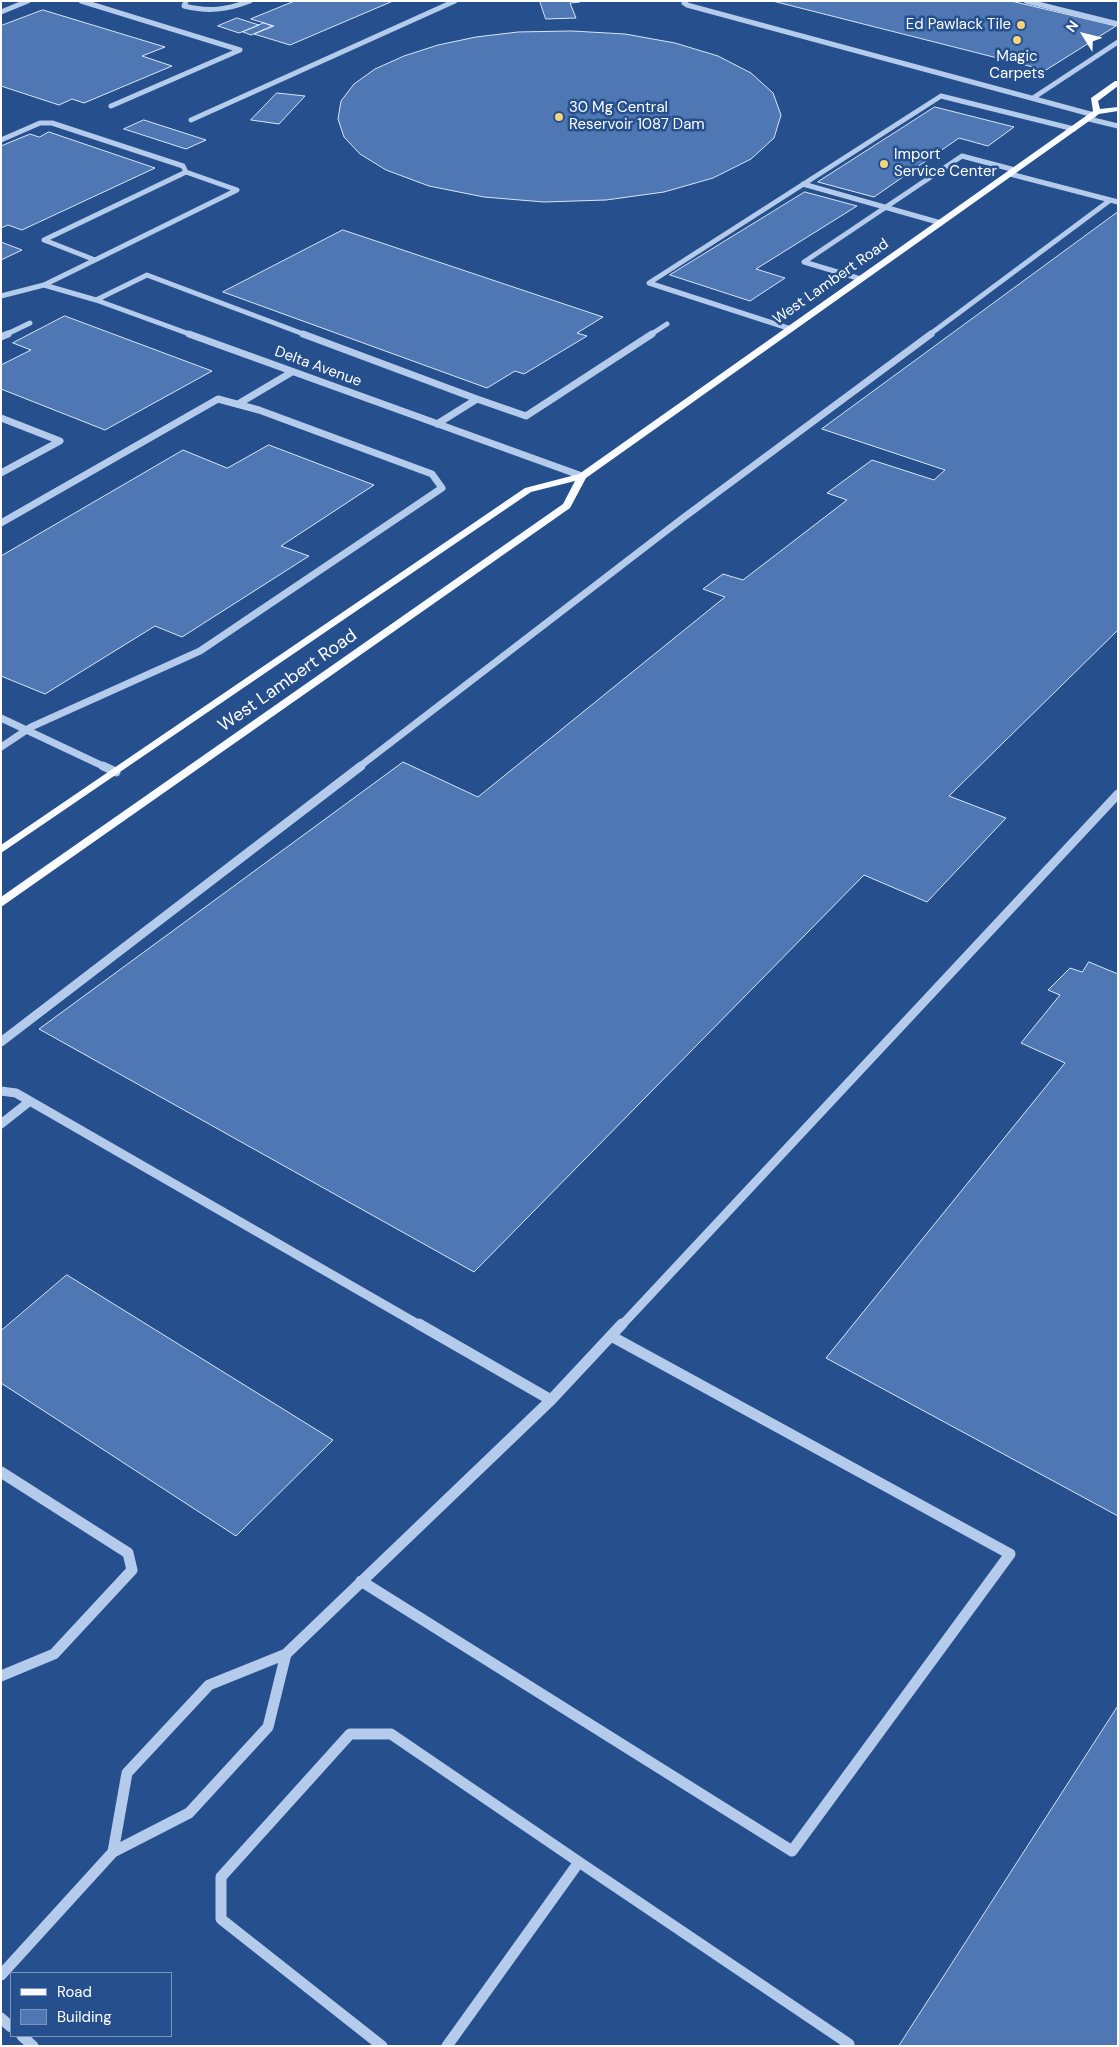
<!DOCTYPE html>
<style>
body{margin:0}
#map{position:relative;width:1119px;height:2047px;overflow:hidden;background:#254f8d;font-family:"DM Sans",sans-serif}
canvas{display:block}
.frame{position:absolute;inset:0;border:2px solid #fff;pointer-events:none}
.legend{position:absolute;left:10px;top:1972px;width:162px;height:65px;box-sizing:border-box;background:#254f8d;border:1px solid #7c95bb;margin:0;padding:6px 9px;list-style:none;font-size:15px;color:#fff}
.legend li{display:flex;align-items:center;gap:10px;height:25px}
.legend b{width:25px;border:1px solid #7c95bb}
.north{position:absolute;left:1059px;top:10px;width:50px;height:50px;-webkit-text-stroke:4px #254f8d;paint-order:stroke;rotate:306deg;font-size:14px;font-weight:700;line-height:20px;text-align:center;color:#fff}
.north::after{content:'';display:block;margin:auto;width:18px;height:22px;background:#fff;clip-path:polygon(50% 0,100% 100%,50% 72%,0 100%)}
</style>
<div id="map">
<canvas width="1119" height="2047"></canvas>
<div class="frame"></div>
<ul class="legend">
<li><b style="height:6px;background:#f9fbff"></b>Road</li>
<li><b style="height:14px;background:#4e77b4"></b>Building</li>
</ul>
<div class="north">N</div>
</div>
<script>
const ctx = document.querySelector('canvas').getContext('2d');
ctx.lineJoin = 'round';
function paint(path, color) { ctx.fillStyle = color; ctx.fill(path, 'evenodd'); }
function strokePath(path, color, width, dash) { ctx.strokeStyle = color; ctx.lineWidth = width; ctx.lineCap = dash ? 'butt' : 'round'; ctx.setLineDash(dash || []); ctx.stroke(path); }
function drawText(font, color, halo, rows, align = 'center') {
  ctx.font = font + ' "DM Sans",sans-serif'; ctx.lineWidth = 5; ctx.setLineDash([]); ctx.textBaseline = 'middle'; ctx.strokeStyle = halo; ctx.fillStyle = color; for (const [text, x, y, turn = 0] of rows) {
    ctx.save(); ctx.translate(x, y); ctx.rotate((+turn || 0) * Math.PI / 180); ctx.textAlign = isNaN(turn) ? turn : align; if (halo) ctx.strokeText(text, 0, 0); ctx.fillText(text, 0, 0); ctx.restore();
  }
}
const building = new Path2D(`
 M 295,1 L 393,1 L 290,45 L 254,34 L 274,26 L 251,19 Z
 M 540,1 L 580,1 L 580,2 L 570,3 L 576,18 L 546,19 Z
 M 773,1 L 1011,1 L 1116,26 L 1046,70 Z
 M 43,10 L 165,47 L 142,56 L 172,66 L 84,103 L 72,99 L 59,105 L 1,86 L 1,26 Z
 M 237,18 L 259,25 L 239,33 L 218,26 Z
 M 264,23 L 272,26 L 251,35 L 243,32 Z
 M 572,31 L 625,34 L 675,43 L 718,56 L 751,73 L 773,93 L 781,115 L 774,138 L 751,159 L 713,178 L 664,192 L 606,200 L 544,202 L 484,197 L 429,186 L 386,170 L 360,154 L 344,137 L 338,119 L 341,101 L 354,84 L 375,69 L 404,56 L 438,45 L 476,37 L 518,32 Z
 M 277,93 L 305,96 L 279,124 L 251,120 Z
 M 935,107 L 1014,127 L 988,146 L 959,138 L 874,197 L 818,182 Z
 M 144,120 L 206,140 L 186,149 L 124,129 Z
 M 49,132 L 155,168 L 22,230 L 8,225 L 1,228 L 1,146 L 30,134 L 39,137 Z
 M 805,192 L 857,206 L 756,269 L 785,278 L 750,301 L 670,275 Z
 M 1118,212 L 1118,630 L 949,796 L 1006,818 L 927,902 L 864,875 L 474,1272 L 39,1029 L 403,762 L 478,797 L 725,597 L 703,589 L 723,574 L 743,580 L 847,500 L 827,493 L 872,460 L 934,480 L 945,470 L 822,429 Z
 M 343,230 L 603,317 L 577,333 L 587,336 L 524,374 L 515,371 L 487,388 L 223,292 Z
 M 1,242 L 22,250 L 1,260 Z
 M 65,316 L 212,371 L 105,430 L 1,389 L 1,365 L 31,350 L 13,343 Z
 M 269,445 L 374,485 L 281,546 L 309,556 L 182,637 L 155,626 L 45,694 L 1,676 L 1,556 L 183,450 L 227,468 Z
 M 1089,962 L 1118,974 L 1118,1516 L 826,1358 L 1065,1063 L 1021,1043 L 1060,995 L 1048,990 L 1070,968 L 1082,972 Z
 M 67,1275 L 333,1440 L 236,1536 L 1,1383 L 1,1331 Z
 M 1118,1706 L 1118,2046 L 899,2046 Z`);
const minorFar3 = new Path2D(`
 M 81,1 L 240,50 L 111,106
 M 186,1 L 184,6 C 208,12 227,10 250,1
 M 686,1 L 684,3 L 687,5 L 1094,115
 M 1026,1 L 1118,24
 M 1,12 L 28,1
 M 1033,98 L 1118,42
 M 1089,119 L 1118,126
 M 191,120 L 455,1
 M 1,140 L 40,123 L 52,123 L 183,166 L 186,172
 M 186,172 L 237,190 L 95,260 L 44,240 Z
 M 1010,174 L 1118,202
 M 803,184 L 941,223
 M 861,279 L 804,262 L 962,156 L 1015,170
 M 44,285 L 96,300 L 192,335
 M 1,296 L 44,285 L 95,260
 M 96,300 L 147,275 L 306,335
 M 791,329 L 649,283 L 941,96 L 1074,129
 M 5,335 L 30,323
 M 650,335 L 667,324
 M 929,335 L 1109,201`);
const minorFar2 = new Path2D(`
 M 189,334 L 582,476
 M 303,334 L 477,399
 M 1,337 L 8,334
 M 238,404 L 292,372
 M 1,418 L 60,441 L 1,473
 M 437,424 L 477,399 L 526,416 L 652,334
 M 1,523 L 218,399 L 259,410 L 432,474 L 442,488 L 200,651 L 31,727 L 1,747
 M 1,718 L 105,767
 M 359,767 L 683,518 L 931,334`);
const minorFar1 = new Path2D(`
 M 103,766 L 116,772
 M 1,1042 L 361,766
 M 1,1091 L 16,1093 L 421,1326
 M 1,1124 L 30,1101
 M 621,1326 L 1118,794`);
const minor = new Path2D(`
 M 419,1324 L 551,1400
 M 1,1472 L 128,1553 L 132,1570 L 54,1654 L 1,1676
 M 361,1581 L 792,1851 L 1010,1554 L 611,1336
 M 113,1852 L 189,1813 L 268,1727 L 286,1654
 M 579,1862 L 849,2044 L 847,2046
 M 1,1975 L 113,1852 L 127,1773 L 209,1685 L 286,1654 L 551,1400 L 622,1324
 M 1,2018 L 11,2027
 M 22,2036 L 33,2046
 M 382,2046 L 221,1919 L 221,1877 L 350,1734 L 391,1734 L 579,1862 L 447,2046`);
const major = new Path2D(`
 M 1115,81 L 1118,81 L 1118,86 L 1098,101 L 1100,109 L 1118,107 L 1118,111 L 1099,114 L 586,478 L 570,508 L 1,907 L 1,897 L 563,504 L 575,481 L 531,492 L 1,853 L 1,845 L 525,488 L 579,474 L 1093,111 L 1091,98 Z`);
const markers = [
 [1021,25,5,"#f4d579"],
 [1017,40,5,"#f4d579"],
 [559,117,5,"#f4d579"],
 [884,164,5,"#f4d579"]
];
const farPoinames = [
 ["Ed Pawlack Tile",1011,25,"right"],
 ["Magic",1017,57,"center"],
 ["Carpets",1017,74,"center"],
 ["30 Mg Central",569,108],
 ["Reservoir 1087 Dam",569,125],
 ["Import",894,155],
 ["Service Center",894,172]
];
const farStreetnames = [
 ["West Lambert Road",831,282,-35],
 ["Delta Avenue",318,367,20]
];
const streetNames = [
 ["West Lambert Road",288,681,-35]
];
paint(building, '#4e77b4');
strokePath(building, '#dae6f8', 1);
strokePath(minorFar3, '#b5cbeb', 5);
strokePath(minorFar2, '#b5cbeb', 7);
strokePath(minorFar1, '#b5cbeb', 9);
strokePath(minor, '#b5cbeb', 11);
paint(major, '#f9fbff');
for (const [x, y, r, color] of markers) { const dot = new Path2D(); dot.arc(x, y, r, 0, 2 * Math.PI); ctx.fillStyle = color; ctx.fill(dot); strokePath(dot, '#254f8d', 2); }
drawText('15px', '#fff', '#254f8d', farPoinames, 'left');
drawText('15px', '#fff', '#254f8d', farStreetnames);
drawText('18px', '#fff', '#254f8d', streetNames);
</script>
